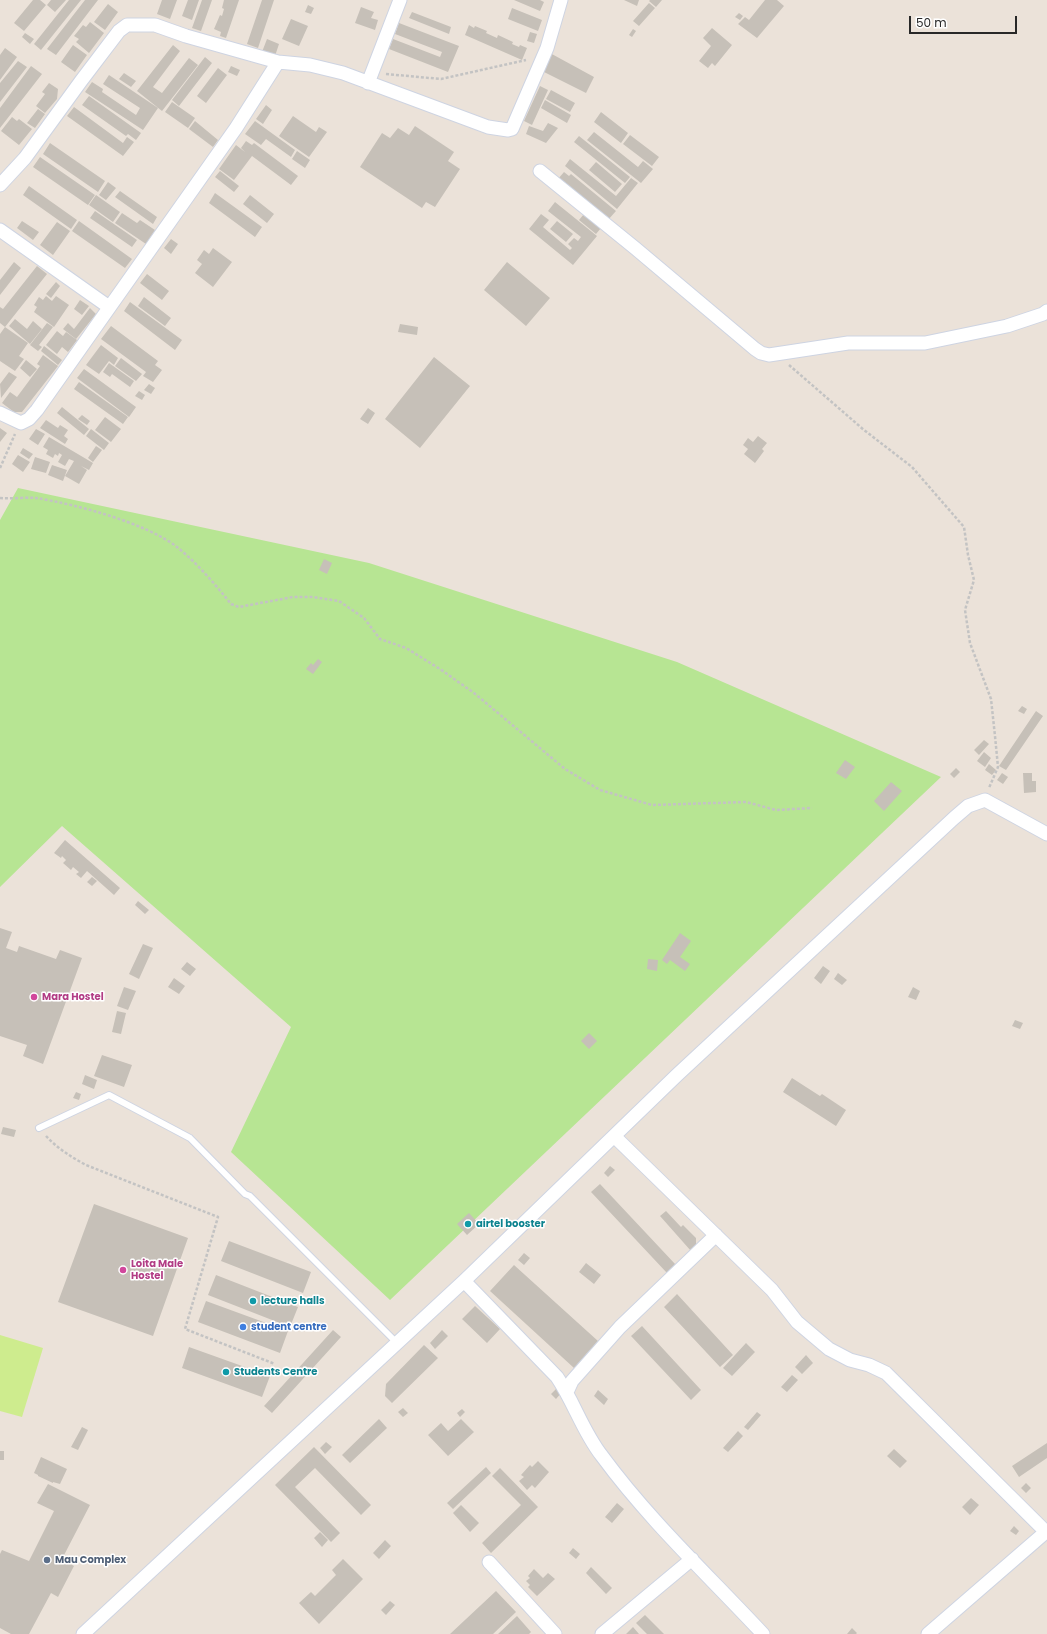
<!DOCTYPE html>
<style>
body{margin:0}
#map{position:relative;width:1047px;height:1634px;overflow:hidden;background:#ebe2d9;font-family:Poppins,sans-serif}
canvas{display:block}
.scale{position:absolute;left:909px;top:16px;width:108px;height:18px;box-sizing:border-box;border:2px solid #282828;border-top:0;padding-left:5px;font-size:12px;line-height:14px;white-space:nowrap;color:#282828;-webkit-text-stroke:3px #fff;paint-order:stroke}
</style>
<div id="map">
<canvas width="1047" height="1634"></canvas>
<div class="scale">50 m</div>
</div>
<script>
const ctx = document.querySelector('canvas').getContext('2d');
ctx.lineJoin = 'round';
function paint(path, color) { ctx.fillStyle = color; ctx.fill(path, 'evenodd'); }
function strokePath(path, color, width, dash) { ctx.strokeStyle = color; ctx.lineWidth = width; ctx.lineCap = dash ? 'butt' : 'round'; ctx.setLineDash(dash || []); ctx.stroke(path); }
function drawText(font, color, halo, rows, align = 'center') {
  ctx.font = font + ' Poppins,sans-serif'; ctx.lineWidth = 3; ctx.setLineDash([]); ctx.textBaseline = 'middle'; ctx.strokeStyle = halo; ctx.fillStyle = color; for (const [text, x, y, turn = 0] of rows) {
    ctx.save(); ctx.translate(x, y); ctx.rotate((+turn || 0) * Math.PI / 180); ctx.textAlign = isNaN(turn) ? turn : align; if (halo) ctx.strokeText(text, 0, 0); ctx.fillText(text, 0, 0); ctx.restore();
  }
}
const green = new Path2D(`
 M 18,488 L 369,563 L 677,662 L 941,777 L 390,1300 L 231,1152 L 291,1027 L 62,826 L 0,887 L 0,520 Z`);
const pitch = new Path2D(`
 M 0,1335 L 43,1348 L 22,1417 L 0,1411 Z`);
const building = new Path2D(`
 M 33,0 L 40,0 L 46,5 L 24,31 L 14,23 Z
 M 51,0 L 66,0 L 55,12 L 47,5 Z
 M 69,0 L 81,0 L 41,50 L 34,44 Z
 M 85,0 L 98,0 L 56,55 L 47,49 Z
 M 162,0 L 177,0 L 170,19 L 157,14 Z
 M 188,0 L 199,0 L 192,20 L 182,16 Z
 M 202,0 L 212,0 L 201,31 L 192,28 Z
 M 224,0 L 239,0 L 226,38 L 220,36 L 221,32 L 214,29 L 220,15 L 222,16 L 224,9 L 222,8 Z
 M 262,0 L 274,0 L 258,48 L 247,44 Z
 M 514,0 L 540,0 L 544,2 L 540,11 Z
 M 624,0 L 639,0 L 637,6 Z
 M 650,0 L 662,0 L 656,7 L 649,1 Z
 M 765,0 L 777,0 L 784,6 L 757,38 L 738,24 L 745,17 L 749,20 Z
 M 649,3 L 655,8 L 639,26 L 633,21 Z
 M 108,4 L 118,12 L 105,30 L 94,22 Z
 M 308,5 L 314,8 L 311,14 L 305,12 Z
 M 361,7 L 374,12 L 371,18 L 378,20 L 375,30 L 355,23 Z
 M 512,8 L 542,20 L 538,31 L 508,19 Z
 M 412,12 L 451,27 L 449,34 L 409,18 Z
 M 739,13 L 743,16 L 740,20 L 735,17 Z
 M 291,19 L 308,26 L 299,46 L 282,39 Z
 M 90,22 L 104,33 L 89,53 L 76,42 L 79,39 L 74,36 L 83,25 L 86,27 Z
 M 399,23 L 459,46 L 448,72 L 389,49 L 393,39 L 440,57 L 442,52 L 395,34 Z
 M 469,25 L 474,28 L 475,26 L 487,31 L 486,33 L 497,38 L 498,35 L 513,42 L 512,44 L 519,47 L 520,45 L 527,48 L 522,60 L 465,35 Z
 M 712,28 L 732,45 L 715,66 L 712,63 L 708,68 L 699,61 L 711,46 L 703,38 Z
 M 633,29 L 636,31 L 632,37 L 629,35 Z
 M 530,32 L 537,34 L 534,43 L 527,41 Z
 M 25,33 L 34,39 L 30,44 L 22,37 Z
 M 267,39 L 279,44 L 275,56 L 262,52 Z
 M 73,45 L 87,55 L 75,72 L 61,62 Z
 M 173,45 L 180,51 L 153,87 L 162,93 L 189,58 L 198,65 L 162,111 L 137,91 Z
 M 5,48 L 17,57 L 0,80 L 0,55 Z
 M 550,53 L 594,77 L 586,93 L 544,72 Z
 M 205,57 L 212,63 L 179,106 L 172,100 Z
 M 18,61 L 27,67 L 0,102 L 0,83 Z
 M 31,66 L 42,74 L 0,128 L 0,108 Z
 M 231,66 L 240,70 L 237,76 L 228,72 Z
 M 218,68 L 227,75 L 206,103 L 197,96 Z
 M 124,73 L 136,81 L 131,87 L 119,79 Z
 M 109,75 L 158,108 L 143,130 L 85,92 L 92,82 L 103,89 L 102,92 L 136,115 L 140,108 L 103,84 Z
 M 49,83 L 58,89 L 57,99 L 45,113 L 36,106 L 45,94 L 42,92 Z
 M 540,86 L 548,90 L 532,125 L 524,121 Z
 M 551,90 L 575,103 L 570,112 L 546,99 Z
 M 89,96 L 141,133 L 136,140 L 128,134 L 126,136 L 82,105 Z
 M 545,100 L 571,115 L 567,123 L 541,108 Z
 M 172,102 L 195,118 L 188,128 L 165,112 Z
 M 266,105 L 272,110 L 263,124 L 256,119 Z
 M 74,107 L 123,143 L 127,137 L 134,142 L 123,156 L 67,116 Z
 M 38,109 L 45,114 L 35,128 L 27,123 Z
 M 601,112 L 628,133 L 621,143 L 594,122 Z
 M 293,116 L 316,132 L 319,127 L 327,132 L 309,157 L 279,136 Z
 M 12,117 L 17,121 L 19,119 L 32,129 L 19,145 L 1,131 Z
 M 195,121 L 218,140 L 213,147 L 189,129 Z
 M 255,121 L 295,150 L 291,157 L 266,139 L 261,145 L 245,134 Z
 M 548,123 L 558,128 L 546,143 L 526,134 L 529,126 L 543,131 Z
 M 415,126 L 454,152 L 448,161 L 460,169 L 435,207 L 426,202 L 422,208 L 360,167 L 382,133 L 390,138 L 398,128 L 409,135 Z
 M 594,132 L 638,167 L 643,161 L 653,169 L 641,183 L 587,140 Z
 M 630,135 L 659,157 L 652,166 L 623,144 Z
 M 579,136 L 630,177 L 625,183 L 574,142 Z
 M 246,141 L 252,145 L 254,143 L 298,176 L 291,185 L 252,156 L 234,180 L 219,169 L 236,145 L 245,152 L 241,148 Z
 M 50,143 L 105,181 L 98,192 L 43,154 Z
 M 297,151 L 310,160 L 305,168 L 292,159 Z
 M 40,157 L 95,195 L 88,205 L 33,167 Z
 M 570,159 L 616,196 L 631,178 L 638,183 L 617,209 L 565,166 Z
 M 596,162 L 622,184 L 615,192 L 589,170 Z
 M 220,171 L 239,186 L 234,192 L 215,177 Z
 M 564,172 L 569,176 L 571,174 L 616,211 L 608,220 L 558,179 Z
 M 108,182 L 116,188 L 106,200 L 99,195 Z
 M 29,186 L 77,220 L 71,229 L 23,195 Z
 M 120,191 L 157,217 L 153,224 L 115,197 Z
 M 215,193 L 262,227 L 255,237 L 209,203 Z
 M 96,195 L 120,212 L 113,222 L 89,205 Z
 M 250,195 L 274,214 L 267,223 L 243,204 Z
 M 555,202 L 597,236 L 573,265 L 529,229 L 541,214 L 549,220 L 543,227 L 570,250 L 572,248 L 568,244 L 574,238 L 578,241 L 581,237 L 548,211 Z
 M 95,211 L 137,240 L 132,247 L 90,218 Z
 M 122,213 L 137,223 L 140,220 L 155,230 L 146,244 L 115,223 Z
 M 584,214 L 601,228 L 596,234 L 579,220 Z
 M 22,221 L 39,232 L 33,240 L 17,228 Z
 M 79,221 L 132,259 L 125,268 L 72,231 Z
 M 557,221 L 573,234 L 566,242 L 550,229 Z
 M 57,222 L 70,231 L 53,255 L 40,245 Z
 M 171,239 L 178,244 L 171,254 L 164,248 Z
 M 213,248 L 232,262 L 213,287 L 195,273 L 202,264 L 197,260 L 204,250 L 209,254 Z
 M 14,262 L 21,268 L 0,295 L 0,280 Z
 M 507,262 L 550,298 L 526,326 L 484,290 Z
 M 37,266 L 47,274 L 5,327 L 0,323 L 0,307 L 3,309 Z
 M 147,274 L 169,291 L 162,300 L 140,283 Z
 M 56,282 L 60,286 L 51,298 L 46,294 Z
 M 46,296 L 52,301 L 56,296 L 69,305 L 54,327 L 34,312 L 37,307 L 34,305 L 39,297 L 43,300 Z
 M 144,297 L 171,318 L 165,326 L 138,306 Z
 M 80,300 L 89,306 L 82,315 L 74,309 Z
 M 130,302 L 182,340 L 175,350 L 124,311 Z
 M 90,308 L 96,314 L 76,339 L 63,329 L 68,323 L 74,329 Z
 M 15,319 L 27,329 L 33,321 L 42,329 L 30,344 L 9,326 Z
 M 47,323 L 53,327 L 39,345 L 42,347 L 38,351 L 30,345 Z
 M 400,324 L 418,327 L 417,335 L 398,332 Z
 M 111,326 L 158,361 L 155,365 L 162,370 L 153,382 L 143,376 L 146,372 L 101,339 Z
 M 5,327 L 28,343 L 19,356 L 24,359 L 15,371 L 0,361 L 0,334 Z
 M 57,331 L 63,336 L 66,332 L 77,340 L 68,352 L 62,347 L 57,354 L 46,345 Z
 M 101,345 L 118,358 L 114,365 L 109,361 L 99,374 L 86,365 Z
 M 44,346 L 62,360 L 58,365 L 41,351 Z
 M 43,355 L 58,366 L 22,412 L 14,412 L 2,403 L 10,392 L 17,397 L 40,366 L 37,364 Z
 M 434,357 L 470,386 L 420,448 L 385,419 Z
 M 121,358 L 142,374 L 136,381 L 115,366 Z
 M 26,360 L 37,369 L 30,377 L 20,368 Z
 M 109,363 L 134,381 L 130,387 L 112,374 L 110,377 L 103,372 Z
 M 84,369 L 136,407 L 129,417 L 77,378 Z
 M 9,372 L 17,377 L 1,398 L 0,384 Z
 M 79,382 L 128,417 L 123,424 L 74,389 Z
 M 149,384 L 155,388 L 151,394 L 144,390 Z
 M 139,391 L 145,395 L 142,400 L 135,396 Z
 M 62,407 L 89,429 L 84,435 L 57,413 Z
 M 368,408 L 375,413 L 368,424 L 360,419 Z
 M 82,415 L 90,421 L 87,425 L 78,419 Z
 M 105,417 L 121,429 L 111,442 L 95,430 Z
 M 46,420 L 58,428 L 60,425 L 68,430 L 64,436 L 68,439 L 65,444 L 40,428 Z
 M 0,428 L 7,433 L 0,442 Z
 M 36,429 L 45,434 L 38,445 L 29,439 Z
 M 91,429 L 109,443 L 104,450 L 86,436 Z
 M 758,436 L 767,443 L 762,449 L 764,451 L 755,463 L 744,454 L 748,449 L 743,445 L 748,438 L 753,442 Z
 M 49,437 L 93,463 L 89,470 L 81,466 L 87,470 L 79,484 L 65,476 L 74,461 L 69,459 L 65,466 L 58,462 L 62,455 L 59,453 L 58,456 L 55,454 L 53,458 L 46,454 L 48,450 L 43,447 Z
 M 96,446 L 102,450 L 93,462 L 88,458 Z
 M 23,448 L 33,454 L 29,459 L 20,453 Z
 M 18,455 L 30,462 L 23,472 L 12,464 Z
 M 35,457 L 50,462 L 46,473 L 31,469 Z
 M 52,465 L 67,470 L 63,481 L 48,475 Z
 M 324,559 L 332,563 L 327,574 L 319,570 Z
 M 318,659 L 322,662 L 313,674 L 306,669 L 311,663 L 313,665 Z
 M 1022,706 L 1027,709 L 1024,714 L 1018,711 Z
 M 1036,711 L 1043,716 L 1006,770 L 999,766 Z
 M 984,740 L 989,744 L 979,755 L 974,750 Z
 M 984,752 L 991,758 L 985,767 L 977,761 Z
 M 845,760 L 855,767 L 846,779 L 836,773 Z
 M 989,764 L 996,770 L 992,775 L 985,770 Z
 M 956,768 L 960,772 L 954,778 L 950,774 Z
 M 1002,773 L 1008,777 L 1003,784 L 997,780 Z
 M 1023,773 L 1032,773 L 1032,781 L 1036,781 L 1036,792 L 1024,793 Z
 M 891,782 L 902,791 L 884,811 L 874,801 Z
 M 65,840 L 120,888 L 114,895 L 87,871 L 81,878 L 76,874 L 79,872 L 73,867 L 71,870 L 63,863 L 66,860 L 62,856 L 61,858 L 54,853 Z
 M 92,877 L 97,881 L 92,886 L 87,882 Z
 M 138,901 L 149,910 L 145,914 L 135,905 Z
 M 0,928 L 12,932 L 6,948 L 17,952 L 19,946 L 56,959 L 60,950 L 82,958 L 43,1064 L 23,1056 L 27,1045 L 0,1036 Z
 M 680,933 L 691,941 L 680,957 L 690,964 L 685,971 L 670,960 L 667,964 L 662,960 Z
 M 143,944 L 153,948 L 139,979 L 129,974 Z
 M 648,959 L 658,960 L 657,971 L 647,969 Z
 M 187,962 L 196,969 L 190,976 L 181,969 Z
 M 823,966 L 830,971 L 821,984 L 814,978 Z
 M 838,973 L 847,980 L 842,985 L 834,979 Z
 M 174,978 L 185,986 L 179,994 L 168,987 Z
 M 124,987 L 136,991 L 128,1010 L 117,1006 Z
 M 913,987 L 920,991 L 916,1000 L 908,997 Z
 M 117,1011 L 126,1013 L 121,1034 L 112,1032 Z
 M 1015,1020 L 1023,1023 L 1020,1029 L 1012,1026 Z
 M 589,1033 L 597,1041 L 589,1049 L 581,1041 Z
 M 102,1055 L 132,1065 L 124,1087 L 94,1076 Z
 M 85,1075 L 97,1080 L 94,1089 L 82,1084 Z
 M 792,1078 L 820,1096 L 822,1094 L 846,1110 L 836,1126 L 783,1092 Z
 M 76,1092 L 81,1094 L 79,1100 L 73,1098 Z
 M 3,1127 L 16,1130 L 14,1137 L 1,1134 Z
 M 610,1166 L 615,1170 L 608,1177 L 604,1173 Z
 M 600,1184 L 676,1265 L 667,1273 L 591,1192 Z
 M 94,1204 L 188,1238 L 153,1336 L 58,1302 Z
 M 666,1211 L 681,1227 L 683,1225 L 696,1238 L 696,1247 L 691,1251 L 660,1216 Z
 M 469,1213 L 479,1224 L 467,1235 L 457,1224 Z
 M 229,1241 L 311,1272 L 303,1293 L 221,1261 Z
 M 524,1253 L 530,1258 L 524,1265 L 518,1260 Z
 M 586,1263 L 601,1275 L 594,1284 L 579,1272 Z
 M 514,1265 L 598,1341 L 574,1368 L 490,1291 Z
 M 216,1275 L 298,1307 L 290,1327 L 208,1295 Z
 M 677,1294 L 733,1355 L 720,1367 L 664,1307 Z
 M 206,1301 L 288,1331 L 280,1353 L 198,1322 Z
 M 475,1306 L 500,1329 L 487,1343 L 462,1319 Z
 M 642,1326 L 701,1390 L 691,1400 L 631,1336 Z
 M 333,1330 L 341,1337 L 272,1413 L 264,1406 Z
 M 442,1330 L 448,1336 L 435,1349 L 430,1343 Z
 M 746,1343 L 755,1352 L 732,1376 L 723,1368 Z
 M 424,1345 L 438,1358 L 392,1403 L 385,1396 L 386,1384 Z
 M 189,1347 L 270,1376 L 262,1397 L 182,1368 Z
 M 806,1355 L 813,1363 L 802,1374 L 795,1367 Z
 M 792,1375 L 798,1380 L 787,1392 L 781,1387 Z
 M 557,1388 L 562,1392 L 556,1399 L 551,1394 Z
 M 598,1390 L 608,1399 L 604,1405 L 594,1396 Z
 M 403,1408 L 408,1413 L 403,1417 L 398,1412 Z
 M 462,1409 L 465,1412 L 460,1417 L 457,1413 Z
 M 757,1412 L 761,1415 L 748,1430 L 744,1427 Z
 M 379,1419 L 387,1428 L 350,1463 L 342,1455 Z
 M 461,1419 L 474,1432 L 448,1456 L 428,1435 L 441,1423 L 448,1431 Z
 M 82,1427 L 88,1430 L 78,1450 L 71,1447 Z
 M 738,1431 L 743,1436 L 728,1452 L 723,1448 Z
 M 326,1442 L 332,1447 L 325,1454 L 320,1448 Z
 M 1047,1443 L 1047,1458 L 1019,1477 L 1012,1466 Z
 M 314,1447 L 371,1505 L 361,1515 L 315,1468 L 295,1487 L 340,1533 L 331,1542 L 275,1485 Z
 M 894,1449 L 907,1461 L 900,1468 L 887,1456 Z
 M 0,1451 L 4,1451 L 4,1460 L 0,1460 Z
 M 41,1457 L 67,1469 L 60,1484 L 53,1482 L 53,1483 L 38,1476 L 38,1475 L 34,1473 Z
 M 538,1461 L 549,1472 L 535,1488 L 532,1485 L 527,1490 L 519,1481 L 524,1477 L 521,1475 L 530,1465 L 532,1467 Z
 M 486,1467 L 491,1473 L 453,1509 L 447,1503 Z
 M 500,1468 L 538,1507 L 491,1553 L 482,1543 L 521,1505 L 492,1476 Z
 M 1026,1483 L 1031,1488 L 1026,1493 L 1021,1488 Z
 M 48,1484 L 90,1505 L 62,1559 L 74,1566 L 58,1597 L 51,1593 L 29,1634 L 11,1634 L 0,1628 L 0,1554 L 2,1550 L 29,1561 L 54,1511 L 37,1503 Z
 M 971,1498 L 979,1505 L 970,1515 L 962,1507 Z
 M 617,1503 L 624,1509 L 612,1523 L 605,1517 Z
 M 461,1505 L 479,1523 L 470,1532 L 453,1513 Z
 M 1014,1526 L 1019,1531 L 1016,1535 L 1010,1531 Z
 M 320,1532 L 328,1540 L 322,1547 L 314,1538 Z
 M 385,1540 L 391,1546 L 379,1559 L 373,1553 Z
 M 573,1548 L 580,1554 L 576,1559 L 569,1553 Z
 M 343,1559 L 363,1579 L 319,1624 L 299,1603 L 311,1592 L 315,1596 L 336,1575 L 332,1570 Z
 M 591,1567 L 612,1588 L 606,1594 L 586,1573 Z
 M 534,1569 L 543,1578 L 548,1573 L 555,1579 L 537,1596 L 528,1587 L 530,1585 L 526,1581 L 530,1578 L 528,1576 Z
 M 496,1591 L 516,1612 L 493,1634 L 450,1634 Z
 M 390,1601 L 395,1605 L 386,1615 L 381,1610 Z
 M 645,1615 L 664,1634 L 647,1634 L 636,1623 Z
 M 517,1616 L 531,1632 L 529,1634 L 498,1634 Z
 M 633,1627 L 639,1634 L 626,1634 Z
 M 852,1628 L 857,1633 L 856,1634 L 847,1634 Z`);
const path = new Path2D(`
 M 386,74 L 441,79 L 526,60
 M 789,365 L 864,430 L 912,467 L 964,527 L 968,555 L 974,580 L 965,610 L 970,643 L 991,699 L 995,736 L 998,767 L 989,788
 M 0,468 L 15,434
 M 0,498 C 12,499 25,497 36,498 C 75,504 146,523 177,547 C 197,563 215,584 231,604 L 239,607 L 293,597 L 313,597 L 339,601 L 364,618 L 380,639 L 406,648 L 440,669 L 474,693 L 565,769 L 600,790 L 652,805 L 746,802 L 776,810 L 812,808
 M 46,1136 C 57,1148 71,1157 86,1165 L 218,1217 L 185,1329 L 275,1364`);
const service = new Path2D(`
 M 39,1128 L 109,1095 L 190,1138 L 245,1194 L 250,1196 L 397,1343`);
const minor = new Path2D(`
 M 368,83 L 400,0
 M 540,171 L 635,248 L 755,349 L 761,353 L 769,355 L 848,343 L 925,343 L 1007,326 L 1043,314 L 1047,311
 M 0,185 L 25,158 L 81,81 L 119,31 L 127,25 L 155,25 L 186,36 L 278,62 L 310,65 L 343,73 L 488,127 L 508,130 L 512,129 L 547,48 L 561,0
 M 0,230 L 109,307
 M 0,413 L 21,423 L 29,419 L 37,410 L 236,128 L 278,62
 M 614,1136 L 772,1290 L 797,1322 L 829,1349 L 850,1360 L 869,1365 L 886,1373 L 1046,1532
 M 464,1281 L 557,1377 C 574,1402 583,1432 602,1456 C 649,1520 709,1576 763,1634
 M 567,1392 L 572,1381 L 620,1327 L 716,1235
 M 489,1562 L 555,1634
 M 83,1634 L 464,1281 L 677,1075 L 954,818 L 968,806 L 985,800 L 1047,834
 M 602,1634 L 692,1559
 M 928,1634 L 1047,1531`);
const markers = [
 [34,997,4,"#d1479c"],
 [468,1224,4,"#0f9aa8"],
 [123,1270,4,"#d1479c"],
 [253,1301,4,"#0f9aa8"],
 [243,1327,4,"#3f7fe0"],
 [226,1372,4,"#0f9aa8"],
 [47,1560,4,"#5c6f8a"]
];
const hotelNames = [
 ["Mara Hostel",42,997],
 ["Loita Male",131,1264],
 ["Hostel",131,1276]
];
const cultureNames = [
 ["airtel booster",476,1224],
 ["lecture halls",261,1301],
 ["Students Centre",234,1372]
];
const shopNames = [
 ["student centre",251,1327]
];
const serviceNames = [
 ["Mau Complex",55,1560]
];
paint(green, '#b7e593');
paint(pitch, '#ceec8e');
paint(building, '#c6c0b8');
strokePath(service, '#ced4e2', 8);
strokePath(minor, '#ced4e2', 15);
strokePath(path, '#c3c3c3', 2.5, [3, 2]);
strokePath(service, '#fff', 6);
strokePath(minor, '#fff', 13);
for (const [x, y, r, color] of markers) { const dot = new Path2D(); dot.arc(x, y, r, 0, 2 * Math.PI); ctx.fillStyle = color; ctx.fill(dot); strokePath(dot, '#fff', 1.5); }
drawText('bold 10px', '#b23c85', '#fff', hotelNames, 'left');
drawText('bold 10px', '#0d838f', '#fff', cultureNames, 'left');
drawText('bold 10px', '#366cbe', '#fff', shopNames, 'left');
drawText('bold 10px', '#4e5e75', '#fff', serviceNames, 'left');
</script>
